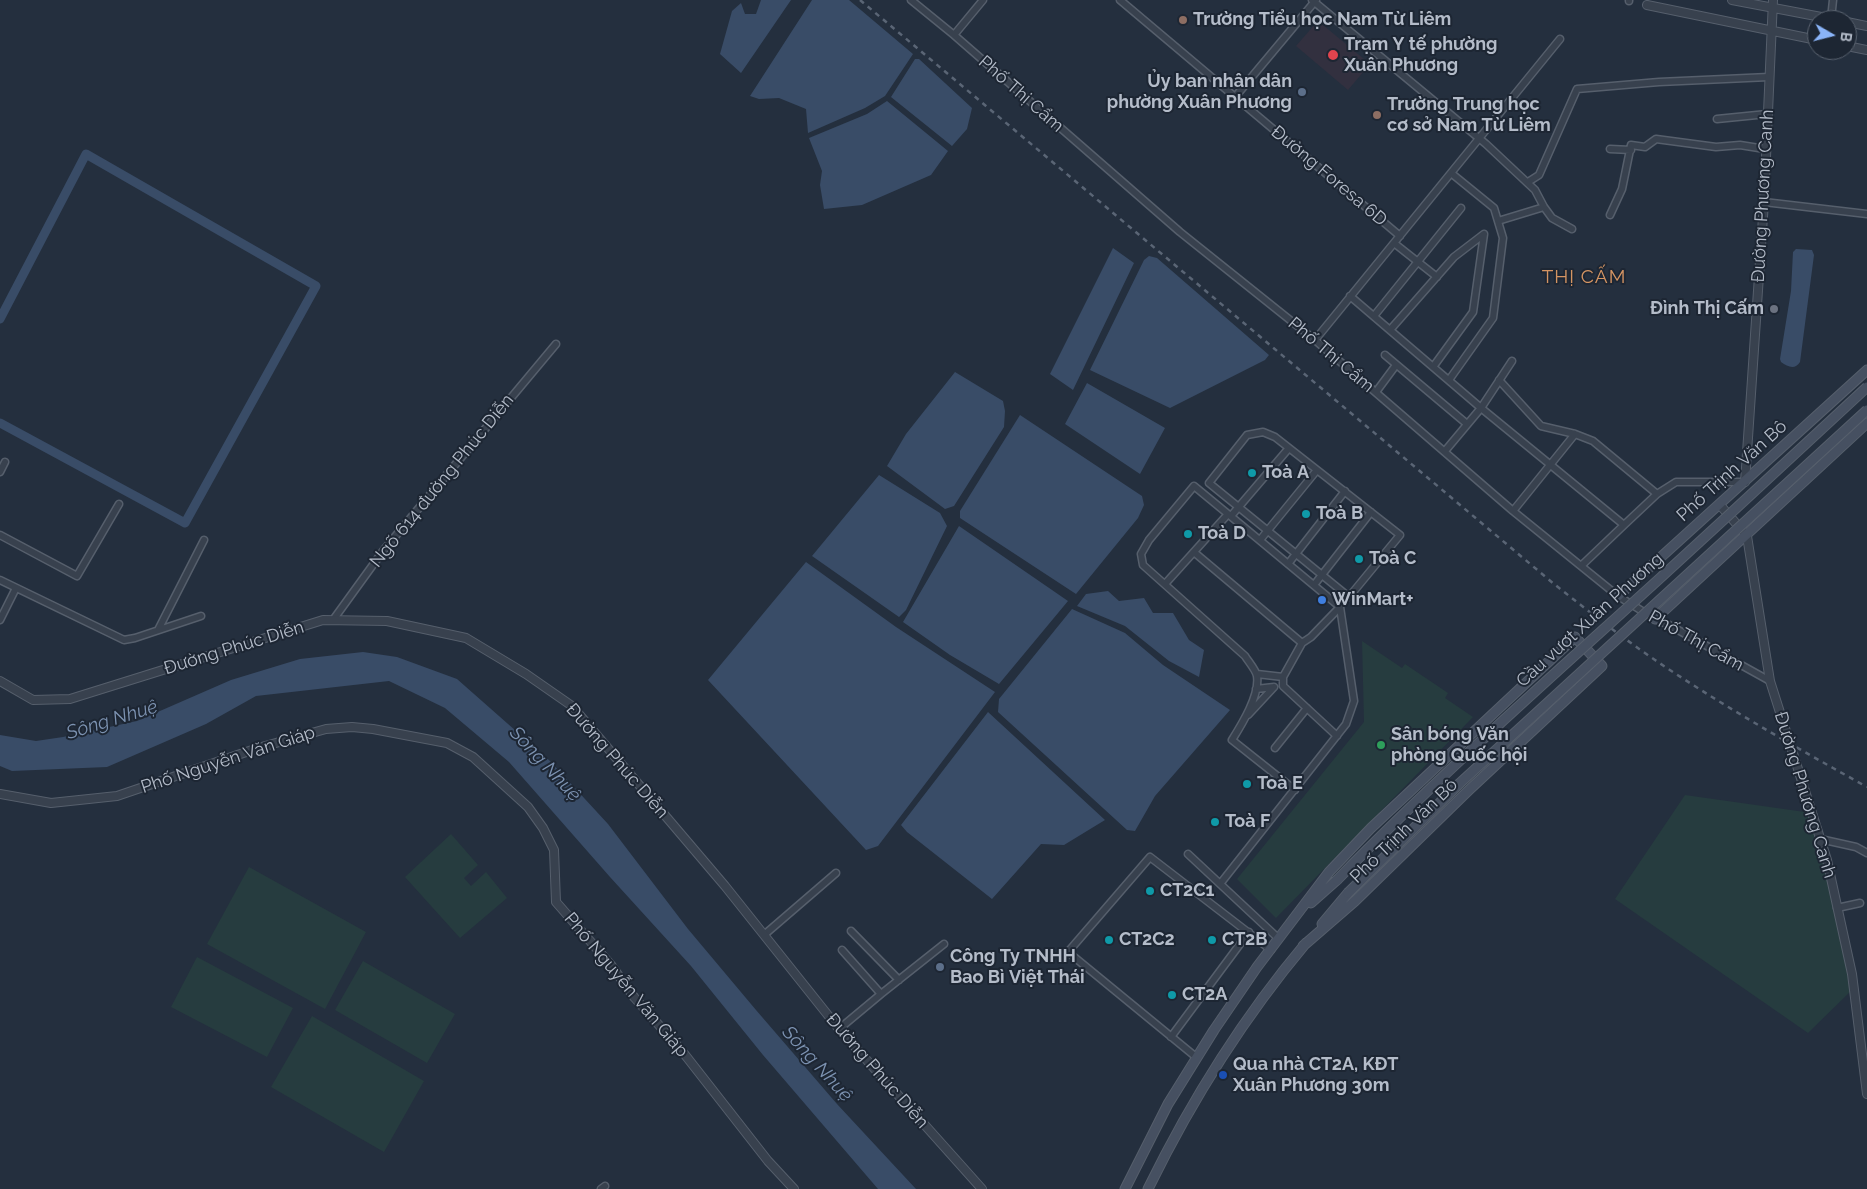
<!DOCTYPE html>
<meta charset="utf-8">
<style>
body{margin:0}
#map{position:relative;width:1867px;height:1189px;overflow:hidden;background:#242f3e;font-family:Raleway,sans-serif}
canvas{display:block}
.north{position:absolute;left:1807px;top:10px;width:50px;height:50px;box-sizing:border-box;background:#1d2633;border:1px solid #59626f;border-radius:50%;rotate:98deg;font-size:14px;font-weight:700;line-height:20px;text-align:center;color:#b4bcc9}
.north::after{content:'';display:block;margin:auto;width:18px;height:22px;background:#8ab4f8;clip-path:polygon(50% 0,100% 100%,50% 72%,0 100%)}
</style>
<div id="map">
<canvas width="1867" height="1189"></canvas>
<div class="north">B</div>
</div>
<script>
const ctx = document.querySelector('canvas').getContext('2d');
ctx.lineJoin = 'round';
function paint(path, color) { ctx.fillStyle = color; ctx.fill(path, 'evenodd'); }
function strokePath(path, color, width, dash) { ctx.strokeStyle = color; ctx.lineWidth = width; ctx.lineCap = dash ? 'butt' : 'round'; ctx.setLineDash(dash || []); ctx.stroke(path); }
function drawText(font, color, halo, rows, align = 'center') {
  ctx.font = font + ' Raleway,sans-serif'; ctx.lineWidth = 4; ctx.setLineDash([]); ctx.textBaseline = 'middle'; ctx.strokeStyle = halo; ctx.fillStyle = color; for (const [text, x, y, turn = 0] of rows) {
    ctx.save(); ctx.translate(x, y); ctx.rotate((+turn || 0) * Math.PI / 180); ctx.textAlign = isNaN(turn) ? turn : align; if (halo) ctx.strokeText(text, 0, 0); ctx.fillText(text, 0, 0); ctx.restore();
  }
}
const medical = new Path2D(`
 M 1316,23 L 1323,25 L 1370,64 L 1348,90 L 1296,46 Z`);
const green = new Path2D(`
 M 1362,641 L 1402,668 L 1405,664 L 1448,693 L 1445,698 L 1473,717 L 1276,918 L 1237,879 L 1364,722 Z
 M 1685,795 L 1812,813 L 1825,854 L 1854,988 L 1808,1033 L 1615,899 Z
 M 451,834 L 478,865 L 464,878 L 471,886 L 486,872 L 507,898 L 460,938 L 405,877 Z
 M 249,867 L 366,932 L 325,1009 L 207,944 Z
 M 197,957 L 293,1008 L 267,1057 L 171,1007 Z
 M 363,961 L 455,1014 L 427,1063 L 335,1010 Z
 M 312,1016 L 424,1081 L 384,1152 L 271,1087 Z`);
const water = new Path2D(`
 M 761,0 L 791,0 L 741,73 L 720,54 L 732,11 L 741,3 L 745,14 L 756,14 Z
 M 812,0 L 849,0 L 913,54 L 885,96 L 865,108 L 808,133 L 806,109 L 779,98 L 759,99 L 750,96 Z
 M 915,59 L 919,59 L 972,108 L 967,129 L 952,146 L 891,97 Z
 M 887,101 L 948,151 L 931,175 L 862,205 L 824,209 L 820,185 L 822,171 L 809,138 L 867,114 Z
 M 1113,248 L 1134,263 L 1073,390 L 1050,374 Z
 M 1796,249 L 1812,250 L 1814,255 L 1800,362 C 1795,370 1788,367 1781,362 L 1780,359 L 1791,291 L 1793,252 Z
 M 1149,256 L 1157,258 L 1269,355 L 1265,360 L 1170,408 L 1090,370 L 1144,260 Z
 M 955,372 L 1003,401 L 1005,411 L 1004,427 L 954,506 L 945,509 L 887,466 L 906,434 Z
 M 1087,383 L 1165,428 L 1140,474 L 1065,424 Z
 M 1020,415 L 1142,496 L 1144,505 L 1138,518 L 1076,594 L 960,518 L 960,511 Z
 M 879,475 L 940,513 L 947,526 L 906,610 L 899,617 L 812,556 Z
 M 959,526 L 1068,601 L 999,684 L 950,655 L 903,622 Z
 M 806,562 L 896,627 L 995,692 L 878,846 L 866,850 L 708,680 Z
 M 1108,591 L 1119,601 L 1144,598 L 1153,613 L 1173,613 L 1189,640 L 1204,650 L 1199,677 L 1169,661 L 1125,626 L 1077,606 L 1086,594 Z
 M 1072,609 L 1125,633 L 1163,665 L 1230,710 L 1155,796 L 1135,831 L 1127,830 L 998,712 L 999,699 Z
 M 363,652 L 397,657 L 457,679 L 550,761 L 608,824 L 688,929 L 756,1010 L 837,1104 L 916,1189 L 878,1189 L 763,1055 L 691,966 L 610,877 L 509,762 L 445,708 L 389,681 L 256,696 L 206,724 L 107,767 L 12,771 L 0,766 L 0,735 L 36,741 L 63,737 L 137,721 L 231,680 L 300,659 Z
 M 988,712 L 1105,820 L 1064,845 L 1041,844 L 992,899 L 907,832 L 901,825 Z`);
const canal = new Path2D(`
 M 0,319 L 86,154 L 316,286 L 185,523 L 0,423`);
const minor = new Path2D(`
 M 911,0 L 954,35 L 1180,232 L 1315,340 L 1513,511 L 1618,596 L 1655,619 L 1669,625 L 1770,681
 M 1120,0 L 1400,236
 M 1312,0 L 1486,144 L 1535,190 L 1544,207 L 1552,218 L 1572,229
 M 1629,0 L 1629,1
 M 1831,19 L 1833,0
 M 954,35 L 983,0
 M 1235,97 L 1316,0
 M 1717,119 L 1767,114
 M 1610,149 L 1631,150
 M 1528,182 L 1539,175 L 1577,89 L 1659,82 L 1769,77
 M 1764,202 L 1867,214
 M 1610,215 L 1622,189 L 1631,145 L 1645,147 L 1656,139 L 1716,147 L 1740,145 L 1765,149
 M 1498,221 L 1544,207
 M 1394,243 L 1437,277
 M 1350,296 L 1481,408 L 1624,525 L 1581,566
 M 1374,316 L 1461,208
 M 1390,330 L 1454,257 L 1484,234
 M 1315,340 L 1560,39
 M 1385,355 L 1467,424
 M 1433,367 L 1473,312 L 1484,234
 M 1449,380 L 1493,318 L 1503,238 L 1494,208 L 1451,173
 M 1499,380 L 1541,426 L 1575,434 L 1593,441 L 1657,494
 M 1376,392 L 1396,365
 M 1263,432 L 1275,437 L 1400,535 L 1349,597 L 1209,483 L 1247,435 Z
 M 1445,451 L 1481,408 L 1512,361
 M 0,472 L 5,462
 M 1513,511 L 1575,434
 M 1231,516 L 1289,448
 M 1624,525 L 1657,494 L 1676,482 L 1744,482
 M 0,535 L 77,576 L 119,504
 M 1260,540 L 1317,470
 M 1195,553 L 1302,643
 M 1288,564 L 1345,491
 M 0,580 L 124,640 L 135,638 L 201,616
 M 1165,584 L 1228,514 L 1194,486 L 1149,540 L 1141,554 L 1143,565 L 1245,656 C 1248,661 1256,670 1257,676 C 1260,695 1242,724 1232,740 L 1295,790
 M 1314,585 L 1371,512
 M 0,620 L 16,588
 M 333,620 L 383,551 L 556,344
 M 158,630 L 204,540
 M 1257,674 L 1283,677
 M 1256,689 L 1274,687
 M 1248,715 L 1274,687
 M 1337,736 L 1283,686 L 1283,677 L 1302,643 L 1311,637 L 1340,607
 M 1275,748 L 1307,708
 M 1820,839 L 1856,847 L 1867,853
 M 1188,854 L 1279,939
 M 1220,884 L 1346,724 L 1354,701 L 1340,607 L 1228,514
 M 1837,908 L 1860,903
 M 851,931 L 899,980
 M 764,935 L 836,873
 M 842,950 L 881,994
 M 839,1029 L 881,994 L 944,944
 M 1171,1037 L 1249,932
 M 1196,1057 L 1068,952 L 1150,857 L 1271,950
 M 601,1189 L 605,1186`);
const tertiary = new Path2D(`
 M 1732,0 L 1837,20
 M 1647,5 L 1817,40
 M 1847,22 L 1867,26
 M 1847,46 L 1867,50
 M 1745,482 L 1764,202 L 1773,0
 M 1720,505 L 1747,536 L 1770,681 L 1827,860 L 1852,974 L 1867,1094
 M 0,681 L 33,700 L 70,699 L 323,620 L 387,621 L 466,638 L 526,674 L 572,706 L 725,886 L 839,1029 L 982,1189
 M 0,794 L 51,803 L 117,796 L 258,748 L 326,729 L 352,727 L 373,729 L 447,743 L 473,757 L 528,807 L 543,828 L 554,850 L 556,902 L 611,965 L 634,997 L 682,1051 L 768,1161 L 794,1189`);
const secondary = new Path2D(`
 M 1618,596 L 1867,370
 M 1655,619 L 1867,423
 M 1311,903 L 1337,880
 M 1322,924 L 1348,893
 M 1125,1189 L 1168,1104 L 1214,1030 L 1257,967 L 1329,872 L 1371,828 L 1575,637 L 1602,666 L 1469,790 L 1355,901 L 1303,946
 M 1148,1189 C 1191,1101 1243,1018 1306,943`);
const rail = new Path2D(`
 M 860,0 L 1554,584 C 1587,610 1620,636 1655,660 C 1723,706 1795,747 1867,787`);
const secondaryBridge = new Path2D(`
 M 1337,880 C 1440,775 1550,678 1658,580 C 1728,516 1797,452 1867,387
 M 1348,893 L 1460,783 L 1867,410`);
const markers = [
 [1183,20,5,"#8d6e63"],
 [1333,55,6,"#e0444e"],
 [1302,92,5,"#5c6f8a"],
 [1377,115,5,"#8d6e63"],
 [1774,309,5,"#6b7280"],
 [1252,473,5,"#0f9aa8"],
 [1306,514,5,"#0f9aa8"],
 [1188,534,5,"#0f9aa8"],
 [1359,559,5,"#0f9aa8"],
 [1322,600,5,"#3f7fe0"],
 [1381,745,5,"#2e9e5b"],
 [1247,784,5,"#0f9aa8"],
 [1215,822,5,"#0f9aa8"],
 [1150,891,5,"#0f9aa8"],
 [1109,940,5,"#0f9aa8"],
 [1212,940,5,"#0f9aa8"],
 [940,967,5,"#5c6f8a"],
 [1172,995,5,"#0f9aa8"],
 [1223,1075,5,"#1a4fb4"]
];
const poiNames = [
 ["Trường Tiểu học Nam Từ Liêm",1193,20],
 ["Trạm Y tế phường",1344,45],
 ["Xuân Phương",1344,66],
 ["Ủy ban nhân dân",1292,82,"right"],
 ["phường Xuân Phương",1292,103,"right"],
 ["Trường Trung học",1387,105],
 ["cơ sở Nam Từ Liêm",1387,126],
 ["Đình Thị Cấm",1764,309,"right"],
 ["Toà A",1262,473],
 ["Toà B",1316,514],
 ["Toà D",1198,534],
 ["Toà C",1369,559],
 ["WinMart+",1332,600],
 ["Sân bóng Văn",1391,735],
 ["phòng Quốc hội",1391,756],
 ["Toà E",1257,784],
 ["Toà F",1225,822],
 ["CT2C1",1160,891],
 ["CT2C2",1119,940],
 ["CT2B",1222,940],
 ["Công Ty TNHH",950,957],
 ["Bao Bì Việt Thái",950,978],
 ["CT2A",1182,995],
 ["Qua nhà CT2A, KĐT",1233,1065],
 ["Xuân Phương 30m",1233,1086]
];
const streetNames = [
 ["Phố Thị Cẩm",1021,94,41],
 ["Đường Foresa 6D",1329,176,40],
 ["Đường Phương Canh",1763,196,-87],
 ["Phố Thị Cẩm",1331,355,40],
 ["Phố Trịnh Văn Bô",1732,471,-42],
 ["Ngõ 614 đường Phúc Diễn",442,481,-51],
 ["Cầu vượt Xuân Phương",1590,620,-42],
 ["Phố Thị Cẩm",1696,641,29],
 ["Đường Phúc Diễn",234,648,-17],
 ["Phố Nguyễn Văn Giáp",228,760,-18],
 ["Đường Phúc Diễn",617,761,49],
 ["Đường Phương Canh",1805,795,73],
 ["Phố Trịnh Văn Bô",1404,831,-44],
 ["Phố Nguyễn Văn Giáp",626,985,50],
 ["Đường Phúc Diễn",877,1071,49]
];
const neighbourhoodNames = [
 ["THỊ CẤM",1584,277]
];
const waterNames = [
 ["Sông Nhuệ",112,720,-17],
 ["Sông Nhuệ",545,764,47],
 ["Sông Nhuệ",817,1064,48]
];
paint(medical, '#32303f');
paint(green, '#263c3f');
paint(water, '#394c67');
strokePath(canal, '#394c67', 9);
strokePath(minor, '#565f6c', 9);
strokePath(tertiary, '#565f6c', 10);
strokePath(secondary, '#565f6c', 11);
strokePath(minor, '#38414e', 6);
strokePath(tertiary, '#38414e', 8);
strokePath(secondary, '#465061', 9);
strokePath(rail, '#5a6575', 2.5, [5, 5]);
strokePath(secondaryBridge, '#565f6c', 11, []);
strokePath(secondaryBridge, '#465061', 9);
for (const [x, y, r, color] of markers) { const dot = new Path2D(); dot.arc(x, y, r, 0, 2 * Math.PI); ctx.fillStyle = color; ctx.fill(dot); strokePath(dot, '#1d2633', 2); }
drawText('bold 18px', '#b4bcc9', '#1d2633', poiNames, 'left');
drawText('18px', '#b4bcc9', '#1d2633', streetNames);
ctx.letterSpacing = '1px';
drawText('19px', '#d59563', '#1d2633', neighbourhoodNames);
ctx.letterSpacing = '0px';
drawText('italic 19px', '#7c92b1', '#1d2633', waterNames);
</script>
